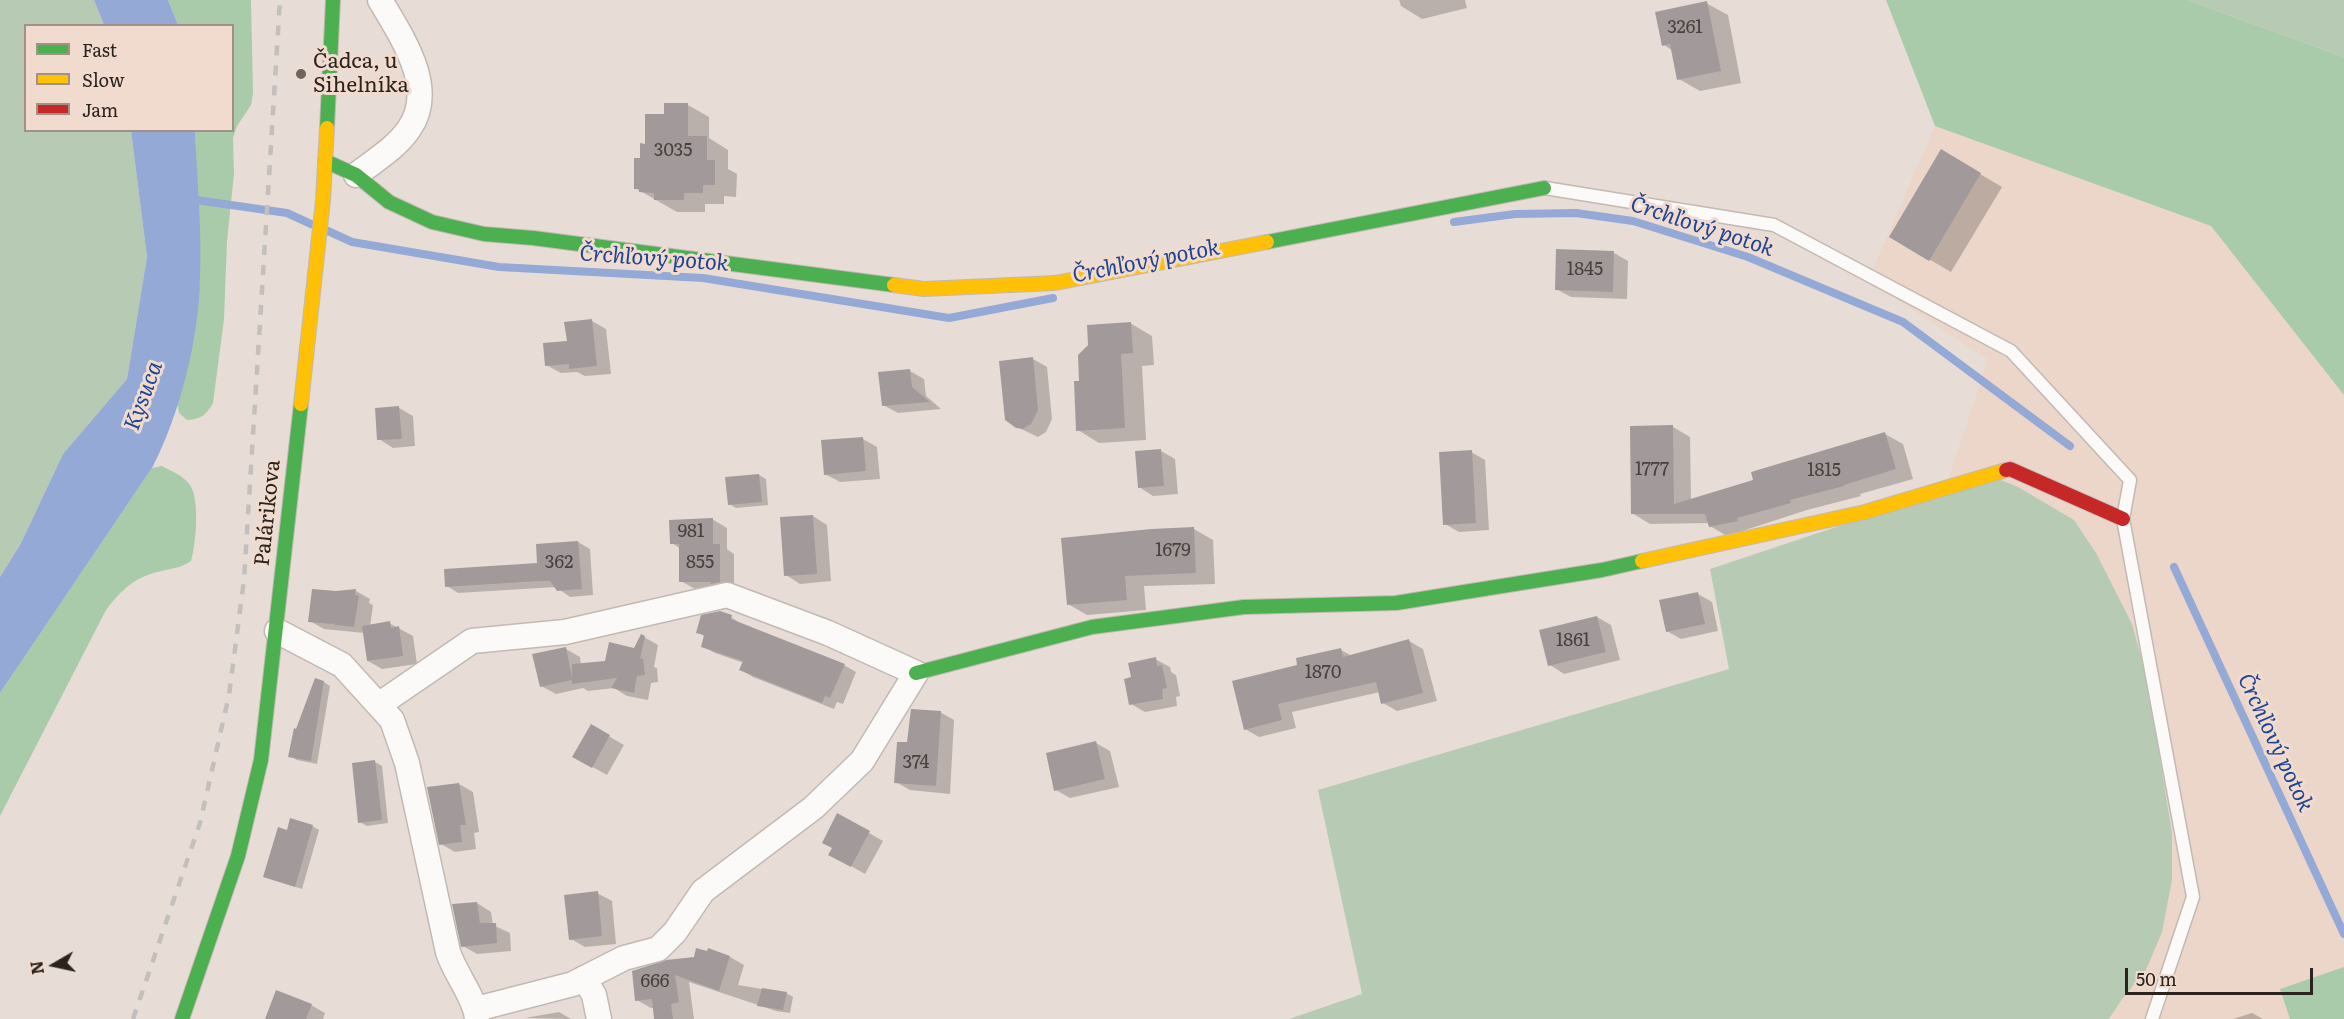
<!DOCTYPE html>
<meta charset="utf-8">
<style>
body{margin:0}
#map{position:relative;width:2344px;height:1019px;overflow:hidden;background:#e8ddd6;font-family:Literata,serif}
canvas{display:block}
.legend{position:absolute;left:24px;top:24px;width:210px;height:108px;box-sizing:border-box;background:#f0dbce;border:2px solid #a19188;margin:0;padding:8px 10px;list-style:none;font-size:18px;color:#2b231e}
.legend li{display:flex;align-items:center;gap:12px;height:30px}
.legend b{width:30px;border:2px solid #a19188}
.north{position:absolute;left:24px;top:935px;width:60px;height:60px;-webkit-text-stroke:4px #f0dbce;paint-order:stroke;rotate:261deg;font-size:16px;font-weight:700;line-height:24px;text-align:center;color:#2b231e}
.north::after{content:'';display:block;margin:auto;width:21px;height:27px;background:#2b231e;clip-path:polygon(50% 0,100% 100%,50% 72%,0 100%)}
.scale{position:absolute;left:2125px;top:968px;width:188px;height:27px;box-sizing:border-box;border:3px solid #2b231e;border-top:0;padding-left:8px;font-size:18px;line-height:21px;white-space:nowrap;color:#2b231e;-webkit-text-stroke:4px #f0dbce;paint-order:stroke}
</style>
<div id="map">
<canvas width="2344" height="1019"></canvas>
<ul class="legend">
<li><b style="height:8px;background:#4caf50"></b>Fast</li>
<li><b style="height:8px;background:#ffc107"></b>Slow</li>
<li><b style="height:8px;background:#c62828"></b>Jam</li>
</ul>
<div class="north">N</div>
<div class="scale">50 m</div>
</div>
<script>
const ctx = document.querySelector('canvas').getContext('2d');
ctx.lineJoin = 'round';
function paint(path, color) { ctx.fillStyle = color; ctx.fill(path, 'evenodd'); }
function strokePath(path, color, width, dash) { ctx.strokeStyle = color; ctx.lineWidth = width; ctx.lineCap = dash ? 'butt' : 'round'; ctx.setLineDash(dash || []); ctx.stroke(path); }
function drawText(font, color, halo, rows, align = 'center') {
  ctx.font = font + ' Literata,serif'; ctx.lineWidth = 6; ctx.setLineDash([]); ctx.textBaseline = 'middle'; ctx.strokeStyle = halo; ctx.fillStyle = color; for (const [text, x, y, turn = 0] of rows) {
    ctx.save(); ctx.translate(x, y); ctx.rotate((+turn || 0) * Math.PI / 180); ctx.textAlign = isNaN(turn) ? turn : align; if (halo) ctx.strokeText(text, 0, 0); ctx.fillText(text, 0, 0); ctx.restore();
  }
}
const built = new Path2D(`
 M 1935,126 L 2211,226 L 2344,395 L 2344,967 L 2281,989 L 2290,1019 L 2109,1019 L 2122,999 L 2172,880 L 2172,833 L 2147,679 L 1944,491 L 1988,360 L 1868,280 Z`);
const green = new Path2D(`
 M 0,0 L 94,0 L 104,25 L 26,26 L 26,130 L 131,131 L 147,257 L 127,379 L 63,454 L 20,545 L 0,577 Z
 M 2187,0 L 2344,0 L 2344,57 Z
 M 1996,478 L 2018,487 L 2074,520 L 2096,553 L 2132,624 L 2147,679 L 2172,833 L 2172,880 L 2162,932 L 2146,970 L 2122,999 L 2109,1019 L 1289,1019 L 1362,994 L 1318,790 L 1729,669 L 1710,569 L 1944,491 Z`);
const forest = new Path2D(`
 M 168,0 L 251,0 L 253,93 L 251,105 L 237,126 L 233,138 L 234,174 L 227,241 L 224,319 L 213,403 C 206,415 202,419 187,420 L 179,413 L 177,403 L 194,338 L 200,278 L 195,131 L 232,130 L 232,26 L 178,25 Z
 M 1886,0 L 2187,0 L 2344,57 L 2344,395 L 2211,226 L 1935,126 Z
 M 162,466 C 171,471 184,476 190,485 C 200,499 196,545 191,561 C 178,570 164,569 150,574 C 130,581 118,594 106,610 L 0,816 L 0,693 L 152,468 Z
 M 2344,967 L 2344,1019 L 2290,1019 L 2280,989 Z`);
const water = new Path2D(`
 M 94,0 L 168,0 L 178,25 L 104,25 Z
 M 131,131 L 195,131 C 197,179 202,229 200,278 C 199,339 180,414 152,468 L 0,693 L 0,577 L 20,545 L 63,454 L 127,379 L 147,257 Z`);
const shadow = new Path2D(`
 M 1399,0 L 1465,0 L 1467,8 L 1422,19 L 1401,6 Z
 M 1706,3 L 1728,15 L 1741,83 L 1700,91 L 1679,79 L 1673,51 L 1664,45 Z
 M 688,105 L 709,117 L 709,138 L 728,150 L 728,169 L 737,174 L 736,197 L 724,196 L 724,204 L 705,204 L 705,212 L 677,212 L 635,188 L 647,145 L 665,116 Z
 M 1941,151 L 2002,187 L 1951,272 L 1891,237 Z
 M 1614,253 L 1628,261 L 1627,299 L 1571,297 L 1556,289 Z
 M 592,321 L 606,329 L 611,374 L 585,376 L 577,372 L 561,373 L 546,365 Z
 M 1130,323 L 1152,336 L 1154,365 L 1142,366 L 1146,440 L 1099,443 L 1078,430 Z
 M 1033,359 L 1047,367 L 1052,419 L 1046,432 L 1038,437 L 1017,427 Z
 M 910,371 L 924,379 L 926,396 L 941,409 L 898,413 L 883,405 Z
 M 399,408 L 413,416 L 415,446 L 393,448 L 379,439 Z
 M 1673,427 L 1690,437 L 1691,500 L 1755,481 L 1885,434 L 1903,444 L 1913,479 L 1860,494 L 1861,496 L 1807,510 L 1727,536 L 1710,526 L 1709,523 L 1650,524 L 1632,513 Z
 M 863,439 L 877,447 L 880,479 L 840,482 L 825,474 Z
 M 1161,451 L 1175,459 L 1178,494 L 1153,496 L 1139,487 Z
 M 1471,452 L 1485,460 L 1489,530 L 1459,532 L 1445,524 Z
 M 759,475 L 766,479 L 768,505 L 736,508 L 729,504 Z
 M 813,516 L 827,525 L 831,581 L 800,584 L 786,575 Z
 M 712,519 L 727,528 L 727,549 L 734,554 L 734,589 L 695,589 L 681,581 L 681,549 L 672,543 Z
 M 1194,529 L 1213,540 L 1215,584 L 1144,586 L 1146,610 L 1087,615 L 1068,604 Z
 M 578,542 L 590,549 L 593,595 L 570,597 L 556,587 L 458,593 L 447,586 L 539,564 L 537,545 Z
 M 356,591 L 370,599 L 369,603 L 373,605 L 370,627 L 389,623 L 413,636 L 417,664 L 382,669 L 368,661 L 364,633 L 324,629 L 310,621 L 336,593 Z
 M 1698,594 L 1712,602 L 1718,631 L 1681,639 L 1667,631 Z
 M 731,617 L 743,625 L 844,665 L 856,672 L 843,704 L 837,702 L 834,709 L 753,677 L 741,670 L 744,663 L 715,653 L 702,646 L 705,637 L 698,632 Z
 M 1597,617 L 1611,625 L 1620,660 L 1564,674 L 1550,665 Z
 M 644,637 L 658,645 L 654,667 L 657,668 L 658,682 L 651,683 L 648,700 L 627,696 L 614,688 L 588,691 L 583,688 L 556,694 L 541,686 L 566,649 L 580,657 L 581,665 L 606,663 L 634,649 Z
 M 1409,641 L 1423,649 L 1437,701 L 1397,711 L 1383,703 L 1380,692 L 1292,712 L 1296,728 L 1259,737 L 1245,729 L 1299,667 L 1341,650 L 1352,656 Z
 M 1155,659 L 1170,667 L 1171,672 L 1176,675 L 1180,696 L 1176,697 L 1177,706 L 1145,712 L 1131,704 L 1132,679 Z
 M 324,682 L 330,686 L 317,764 L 297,760 L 290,756 L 297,730 Z
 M 940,712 L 954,720 L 950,794 L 910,790 L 896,782 Z
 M 591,726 L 624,745 L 607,775 L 574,757 Z
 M 1096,743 L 1110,751 L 1119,787 L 1070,798 L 1056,790 Z
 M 375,762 L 382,766 L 388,823 L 367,826 L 360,822 Z
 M 459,784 L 473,792 L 479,832 L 474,833 L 476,849 L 455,852 L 441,844 Z
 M 838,815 L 883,841 L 865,874 L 830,854 L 834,848 Z
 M 312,826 L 319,830 L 302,889 L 265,877 Z
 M 597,893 L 612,901 L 616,944 L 585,947 L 571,939 Z
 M 477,903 L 491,912 L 493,925 L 510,933 L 511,951 L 477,954 L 463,946 Z
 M 730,957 L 744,965 L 738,985 L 786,993 L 793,997 L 790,1013 L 776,1011 L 689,982 L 694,1019 L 656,1019 L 654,1008 L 651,1008 L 637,1000 L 634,972 Z
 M 311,1005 L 325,1013 L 323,1019 L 267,1019 Z
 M 559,1012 L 571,1019 L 525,1018 Z
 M 2252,1013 L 2263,1019 L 2233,1019 Z`);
const stream = new Path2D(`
 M 189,199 L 287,213 L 311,224
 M 1454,222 L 1515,214 L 1576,213 L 1633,221 L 1748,257 L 1903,322 L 2070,446
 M 328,231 L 352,242 L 499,267 L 703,278 L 949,318 L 1053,298
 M 2174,567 L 2344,934`);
const building = new Path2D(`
 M 1707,1 L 1721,71 L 1677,80 L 1670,44 L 1662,46 L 1655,12 Z
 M 664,103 L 688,103 L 688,136 L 707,136 L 707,160 L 715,160 L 715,185 L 703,185 L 703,193 L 684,193 L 684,200 L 654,200 L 654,193 L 639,192 L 639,189 L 634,189 L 634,158 L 640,158 L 640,143 L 645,144 L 645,114 L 664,114 Z
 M 1941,149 L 1981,173 L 1929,261 L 1889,237 Z
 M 1556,249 L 1614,251 L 1613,292 L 1555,290 Z
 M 592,319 L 597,366 L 569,369 L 569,364 L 545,366 L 543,343 L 567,341 L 564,322 Z
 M 1131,322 L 1133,353 L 1121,354 L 1125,428 L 1076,431 L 1074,381 L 1079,381 L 1078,355 L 1088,345 L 1087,325 Z
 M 1033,357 L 1038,410 L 1031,424 L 1023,429 L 1016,428 L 1005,420 L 999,361 Z
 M 910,369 L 912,387 L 930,402 L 882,406 L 878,372 Z
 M 399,406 L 402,439 L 377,440 L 375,408 Z
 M 1673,425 L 1674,504 L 1753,480 L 1751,472 L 1885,432 L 1896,469 L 1844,485 L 1844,486 L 1790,500 L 1791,503 L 1737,518 L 1738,521 L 1709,527 L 1705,514 L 1631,514 L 1630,426 Z
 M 863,437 L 866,471 L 824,475 L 821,440 Z
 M 1161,449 L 1164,486 L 1138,488 L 1135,451 Z
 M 1472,450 L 1476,523 L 1443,525 L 1439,452 Z
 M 759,474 L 762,502 L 728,505 L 725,477 Z
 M 813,515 L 817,574 L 784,576 L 780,517 Z
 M 713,518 L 713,544 L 720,544 L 720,582 L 710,584 L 711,582 L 679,582 L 679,544 L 670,544 L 669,520 Z
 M 1194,527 L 1196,573 L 1125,576 L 1127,600 L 1067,605 L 1061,538 L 1151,529 Z
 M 578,541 L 582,589 L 557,591 L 550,581 L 539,581 L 445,587 L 444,569 L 537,563 L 536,544 Z
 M 312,589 L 336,591 L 356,589 L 355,595 L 359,596 L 354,627 L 335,625 L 334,622 L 334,624 L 308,622 Z
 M 1698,592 L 1705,624 L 1666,632 L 1659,600 Z
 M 720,611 L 732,615 L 731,619 L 845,664 L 830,698 L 825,696 L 822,703 L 739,670 L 743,661 L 701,647 L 704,635 L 696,633 L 701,615 Z
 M 1597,616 L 1606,652 L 1548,666 L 1539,630 Z
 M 390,621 L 391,628 L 399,626 L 403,656 L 367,661 L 362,626 Z
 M 641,634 L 645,636 L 640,659 L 643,658 L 645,675 L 637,676 L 634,693 L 611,688 L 617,678 L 572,684 L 572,680 L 540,687 L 532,654 L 566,647 L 572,678 L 572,664 L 605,661 L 609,642 L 634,648 Z
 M 1409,639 L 1423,693 L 1381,704 L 1376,682 L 1278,704 L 1282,720 L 1244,730 L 1232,681 L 1297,665 L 1296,658 L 1341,648 L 1343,657 Z
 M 1156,657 L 1157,666 L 1162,665 L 1167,688 L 1162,689 L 1163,699 L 1129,705 L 1124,679 L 1131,677 L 1128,663 Z
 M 315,678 L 324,681 L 311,761 L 288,757 L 294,728 L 296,729 Z
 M 911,709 L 941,711 L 936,786 L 894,783 L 897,742 L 907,742 Z
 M 591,724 L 610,735 L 592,768 L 572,757 Z
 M 1096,741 L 1105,779 L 1054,791 L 1046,753 Z
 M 375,760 L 382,820 L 358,823 L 352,763 Z
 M 459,783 L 466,825 L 460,825 L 462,842 L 439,845 L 427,787 Z
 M 837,813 L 870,831 L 851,867 L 828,855 L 832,848 L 822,843 Z
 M 290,818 L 313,825 L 295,887 L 263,877 L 278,827 L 287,830 Z
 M 598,891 L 602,936 L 569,940 L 564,895 Z
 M 477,902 L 480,923 L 496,923 L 497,943 L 461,947 L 452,904 Z
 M 696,948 L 707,951 L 708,948 L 730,956 L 719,991 L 675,975 L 679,1002 L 671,1004 L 673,1019 L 654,1019 L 652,999 L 635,1001 L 632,971 L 666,960 L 694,957 Z
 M 762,988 L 787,992 L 783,1010 L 757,1006 Z
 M 276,990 L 312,1004 L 306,1019 L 265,1019 Z`);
const lane = new Path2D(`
 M 1545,188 L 1774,225 L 2011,351 L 2130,480 L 2123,519 L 2193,897 L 2152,1019`);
const street = new Path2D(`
 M 356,175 C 374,161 396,148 409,129 C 438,88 401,36 380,0
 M 277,631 L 342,665 L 392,720 L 407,763 L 448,952 C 455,974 476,999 477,1019
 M 380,704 L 472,641 L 565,632 L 727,595 L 828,633 L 916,673 L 862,761 L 813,808 L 703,891 L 675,932 L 658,949 L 624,958 L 573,984 L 476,1009
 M 584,978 L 594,995 L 599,1019`);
const fast = new Path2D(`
 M 327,128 L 333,0
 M 325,161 L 356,175 L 389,202 L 432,222 L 484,234 L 533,238 L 894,285
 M 1267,242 L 1544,188
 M 916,673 L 1092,627 L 1244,607 L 1396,603 L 1602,570 L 1642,561
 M 182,1019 L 238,856 L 261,760 L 301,404`);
const slow = new Path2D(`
 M 894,285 L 924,289 L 1055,283 L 1267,242
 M 301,404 L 323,200 L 327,128
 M 1642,561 L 1865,512 L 2006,470`);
const jam = new Path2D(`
 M 2006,470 L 2010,469 L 2123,519`);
const rail = new Path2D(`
 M 133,1019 L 200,823 L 229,695 L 244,580 L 280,0`);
const markers = [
 [301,74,6,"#6d645e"]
];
const numberNames = [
 ["3261",1685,28],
 ["3035",673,151],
 ["1845",1585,270],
 ["1777",1652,470],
 ["1815",1824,471],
 ["981",691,532],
 ["1679",1173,551],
 ["362",559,563],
 ["855",700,563],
 ["1861",1573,641],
 ["1870",1323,673],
 ["374",916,763],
 ["666",655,982]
];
const poiNames = [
 ["Čadca, u",313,62],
 ["Sihelníka",313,86]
];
const streetNames = [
 ["Palárikova",268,513,-84]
];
const waterNames = [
 ["Črchľový potok",1702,227,18],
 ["Črchľový potok",654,259,4],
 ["Črchľový potok",1146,262,-11],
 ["Kysuca",144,396,-70],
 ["Črchľový potok",2275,743,65]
];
paint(built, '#ebd6c9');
paint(green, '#b7cbb4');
paint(forest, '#a9cba9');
paint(water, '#94a9d5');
paint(shadow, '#0003');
strokePath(stream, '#94a9d5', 8);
paint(building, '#a29a9a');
strokePath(lane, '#c2b9b3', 15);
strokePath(street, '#c2b9b3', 27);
strokePath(fast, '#c2b9b3', 16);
strokePath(slow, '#c2b9b3', 16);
strokePath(jam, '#c2b9b3', 16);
strokePath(lane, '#fcfaf9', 12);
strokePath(street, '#fcfaf9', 24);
strokePath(fast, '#4caf50', 14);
strokePath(slow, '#ffc107', 14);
strokePath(jam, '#c62828', 14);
strokePath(rail, '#c3bfbd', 4.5, [10, 10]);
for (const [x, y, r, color] of markers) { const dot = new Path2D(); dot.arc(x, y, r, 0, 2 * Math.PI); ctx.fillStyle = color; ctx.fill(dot); strokePath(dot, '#f0dbce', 2); }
drawText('18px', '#49413d', null, numberNames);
drawText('21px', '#2b231e', '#f0dbce', poiNames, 'left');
drawText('21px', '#2b231e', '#f0dbce', streetNames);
drawText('italic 22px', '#1e4493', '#f0dbce', waterNames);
</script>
